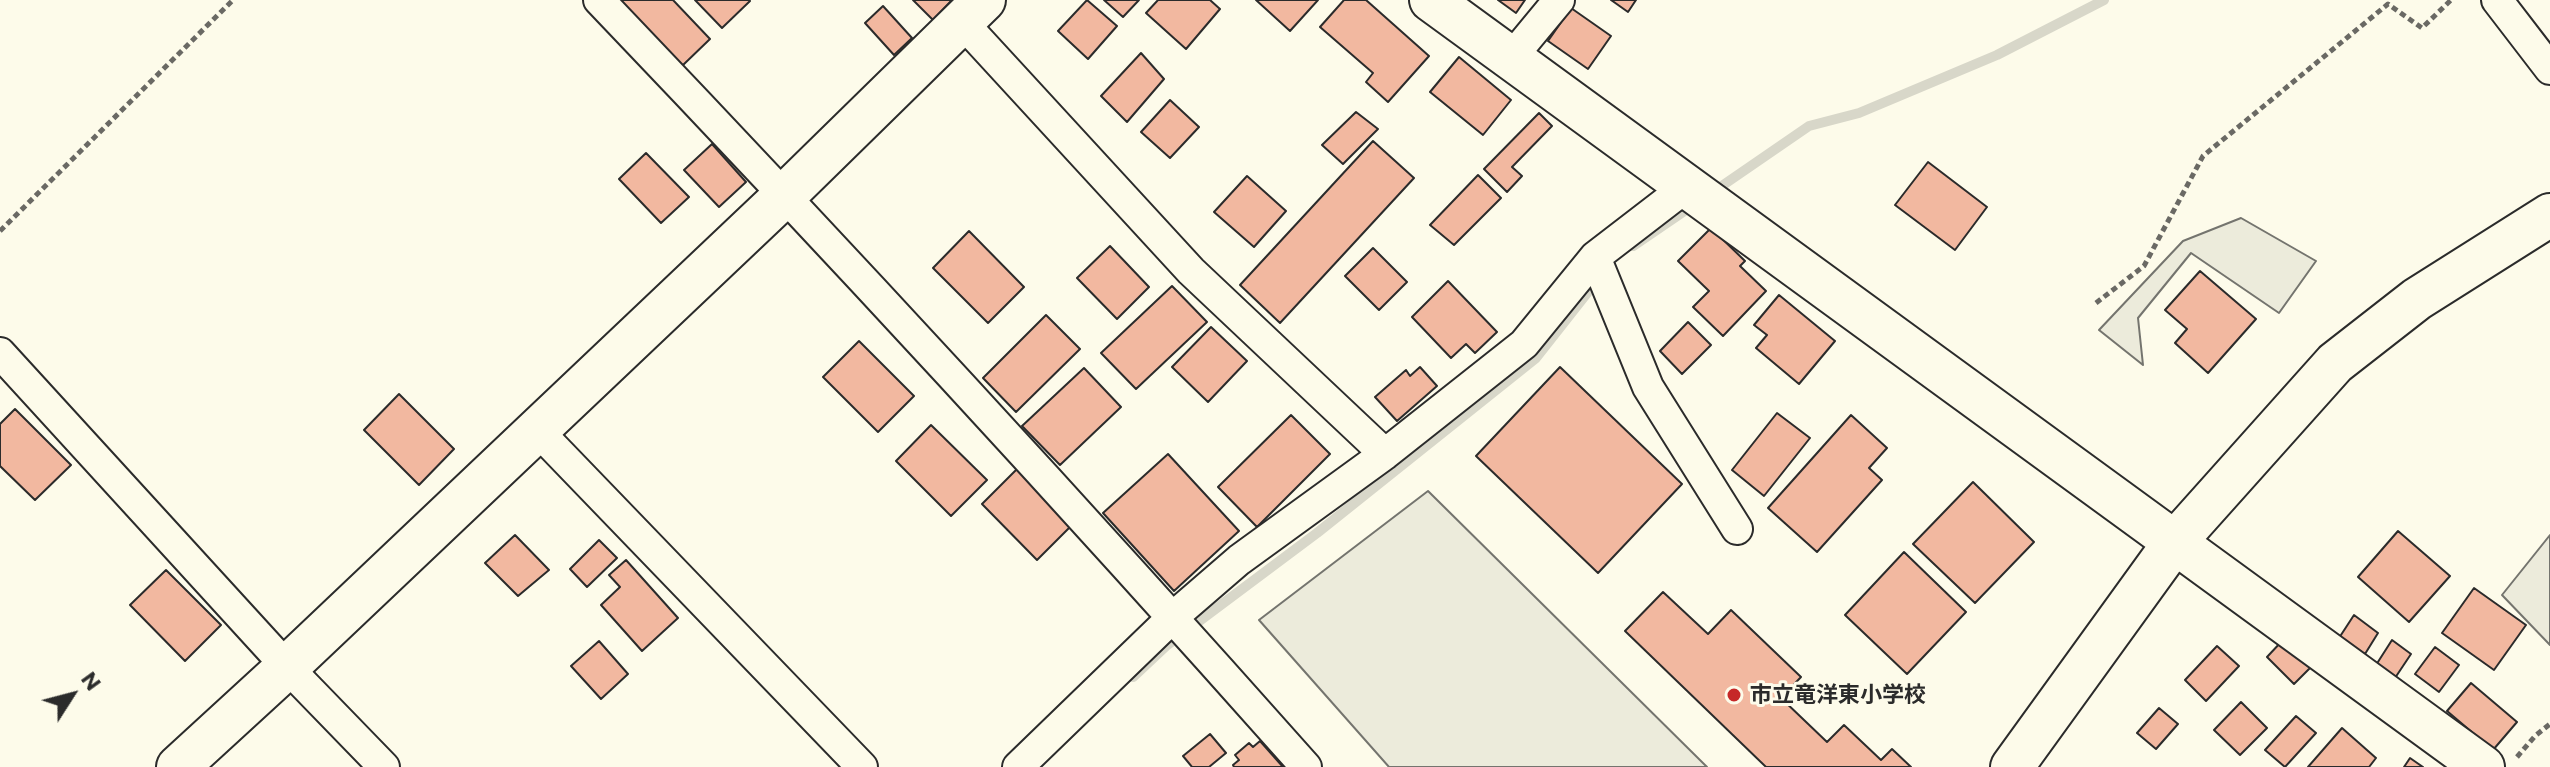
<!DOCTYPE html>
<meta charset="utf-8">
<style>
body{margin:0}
#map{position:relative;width:2550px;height:767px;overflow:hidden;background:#fdfbea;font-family:Commissioner,sans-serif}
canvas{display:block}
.north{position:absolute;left:32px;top:655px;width:80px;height:80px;-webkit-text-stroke:6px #fdfbea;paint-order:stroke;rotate:54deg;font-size:22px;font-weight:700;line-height:32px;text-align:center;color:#2b2b2b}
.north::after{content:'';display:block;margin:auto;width:28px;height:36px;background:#2b2b2b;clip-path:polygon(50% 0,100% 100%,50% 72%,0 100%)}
</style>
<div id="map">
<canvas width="2550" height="767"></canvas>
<div class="north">N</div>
</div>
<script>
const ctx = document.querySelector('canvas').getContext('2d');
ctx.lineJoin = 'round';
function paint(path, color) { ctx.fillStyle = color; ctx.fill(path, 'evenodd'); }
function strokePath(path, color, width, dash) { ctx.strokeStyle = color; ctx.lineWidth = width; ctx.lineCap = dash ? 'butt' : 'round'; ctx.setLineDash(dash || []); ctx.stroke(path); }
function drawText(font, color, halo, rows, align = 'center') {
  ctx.font = font + ' Commissioner,"Noto Sans JP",sans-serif'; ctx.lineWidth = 6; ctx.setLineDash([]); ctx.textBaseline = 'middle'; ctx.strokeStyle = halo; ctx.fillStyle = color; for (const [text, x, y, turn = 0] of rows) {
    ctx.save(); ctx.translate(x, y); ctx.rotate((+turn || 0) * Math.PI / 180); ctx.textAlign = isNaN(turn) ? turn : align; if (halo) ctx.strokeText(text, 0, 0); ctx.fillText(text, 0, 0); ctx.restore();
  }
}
const green = new Path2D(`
 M 2241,218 L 2316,261 L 2279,313 L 2191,253 L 2138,318 L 2143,365 L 2099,330 L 2183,241 Z
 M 1428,491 L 1707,767 L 1389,767 L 1259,620 Z
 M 2550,535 L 2550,645 L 2502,595 Z`);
const stream = new Path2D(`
 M 1713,192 L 1809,126 L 1859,113 L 1997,55 L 2104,0
 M 1633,246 L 1693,205
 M 1133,677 L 1166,646 L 1317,533 L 1536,358 L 1599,278`);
const building = new Path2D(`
 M 618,0 L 673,0 L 710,39 L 682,66 Z
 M 695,0 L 749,0 L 750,1 L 722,28 Z
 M 913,0 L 952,0 L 933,20 Z
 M 1087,0 L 1117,26 L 1088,59 L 1058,31 Z
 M 1104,0 L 1139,0 L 1123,17 Z
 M 1158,0 L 1210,0 L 1220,9 L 1186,49 L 1146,13 Z
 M 1256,0 L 1318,0 L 1290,31 Z
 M 1344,0 L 1366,0 L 1429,56 L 1388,102 L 1366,82 L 1373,73 L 1320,27 Z
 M 1498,0 L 1525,0 L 1516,13 Z
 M 1611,0 L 1636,0 L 1628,12 Z
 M 883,6 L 912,38 L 894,55 L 865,23 Z
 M 1571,8 L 1611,36 L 1588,69 L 1548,41 Z
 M 1141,53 L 1164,79 L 1127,122 L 1101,96 Z
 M 1459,57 L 1511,100 L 1483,135 L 1430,92 Z
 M 1170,100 L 1199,127 L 1170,158 L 1141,132 Z
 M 1356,112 L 1378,129 L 1343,164 L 1322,145 Z
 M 1539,113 L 1552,126 L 1512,167 L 1522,176 L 1507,192 L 1484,169 Z
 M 1373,141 L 1414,178 L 1280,323 L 1240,285 Z
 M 712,144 L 746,182 L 719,207 L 684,170 Z
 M 646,153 L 689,197 L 661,223 L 619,179 Z
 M 1928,162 L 1987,207 L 1955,250 L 1895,205 Z
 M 1478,175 L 1501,198 L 1454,245 L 1430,225 Z
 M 1247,176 L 1286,211 L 1254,247 L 1214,212 Z
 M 1711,228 L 1745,261 L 1740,266 L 1766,291 L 1723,336 L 1693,307 L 1709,291 L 1678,261 Z
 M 969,231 L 1024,287 L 988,323 L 933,268 Z
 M 1110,246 L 1149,287 L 1117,319 L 1077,278 Z
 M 1373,248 L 1407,282 L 1379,310 L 1345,276 Z
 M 2200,271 L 2256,319 L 2208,373 L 2175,343 L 2187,329 L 2165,310 Z
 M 1448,281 L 1497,332 L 1475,353 L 1466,344 L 1451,358 L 1412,317 Z
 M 1172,286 L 1207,322 L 1136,389 L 1101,353 Z
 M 1779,295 L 1835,341 L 1799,384 L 1756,348 L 1767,335 L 1754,325 Z
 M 1046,315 L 1080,349 L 1016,412 L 983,378 Z
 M 1688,322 L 1711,345 L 1682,374 L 1660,351 Z
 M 1211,327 L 1247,361 L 1208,402 L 1172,367 Z
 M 859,341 L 914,396 L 878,432 L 823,377 Z
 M 1420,367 L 1437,386 L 1397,421 L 1375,397 L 1406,370 L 1410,376 Z
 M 1560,367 L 1682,484 L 1598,573 L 1476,456 Z
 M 1084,368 L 1121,407 L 1060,465 L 1022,426 Z
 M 399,394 L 454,449 L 419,485 L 364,430 Z
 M 15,409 L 71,465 L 35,500 L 0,466 L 0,424 Z
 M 1777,413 L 1810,438 L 1764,496 L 1732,470 Z
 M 1291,415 L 1330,454 L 1257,527 L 1218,487 Z
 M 1851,415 L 1887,448 L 1869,468 L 1882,480 L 1817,552 L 1768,508 Z
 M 931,425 L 987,480 L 951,516 L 896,461 Z
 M 1168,454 L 1239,531 L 1174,591 L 1103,513 Z
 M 1018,468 L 1073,524 L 1037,560 L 982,504 Z
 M 1973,482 L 2034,542 L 1975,603 L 1913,544 Z
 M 2398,531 L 2450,576 L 2409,622 L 2358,577 Z
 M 515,535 L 549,570 L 518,596 L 485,563 Z
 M 599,540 L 617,558 L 587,587 L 570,569 Z
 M 1904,552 L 1966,612 L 1907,674 L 1845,615 Z
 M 626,560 L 678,618 L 642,651 L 601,605 L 620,587 L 609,575 Z
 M 166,570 L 221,625 L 185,661 L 130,605 Z
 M 2474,588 L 2526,625 L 2494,670 L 2442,633 Z
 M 1663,592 L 1708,634 L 1731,610 L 1801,677 L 1781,698 L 1827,742 L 1844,725 L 1881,760 L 1892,749 L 1911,767 L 1766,767 L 1625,631 Z
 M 2354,615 L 2378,633 L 2365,654 L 2339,638 Z
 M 2392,640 L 2411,654 L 2395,678 L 2376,665 Z
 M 599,641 L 628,674 L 601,699 L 571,666 Z
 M 2282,641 L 2310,668 L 2294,684 L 2267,657 Z
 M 2217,646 L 2239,666 L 2206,701 L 2185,680 Z
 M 2435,647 L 2459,665 L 2439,692 L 2415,674 Z
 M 2471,683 L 2517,722 L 2493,750 L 2447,711 Z
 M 2241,702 L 2267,728 L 2240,755 L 2214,730 Z
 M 2159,708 L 2178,724 L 2156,749 L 2137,733 Z
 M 2296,716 L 2316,733 L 2285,767 L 2265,750 Z
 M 2342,728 L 2376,758 L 2369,767 L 2308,767 Z
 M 1210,734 L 1226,753 L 1209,767 L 1192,767 L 1183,756 Z
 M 1260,741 L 1283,767 L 1234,767 L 1233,765 L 1239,760 L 1235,755 L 1249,743 L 1253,747 Z
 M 2410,758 L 2423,767 L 2404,767 Z`);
const path = new Path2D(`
 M 0,231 L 233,0
 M 2096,303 L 2144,266 L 2203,156 L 2388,4 L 2422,28 L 2451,0
 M 2517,757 L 2535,736 L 2550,724`);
const street = new Path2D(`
 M 599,0 C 839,251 1075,507 1306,767
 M 2497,0 L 2550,69
 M 962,22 L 1191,271 L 1385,454
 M 1511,58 L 1559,0
 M 1595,257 L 1648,387 L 1737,529
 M 0,353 L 287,667 L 384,767
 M 537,430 L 862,767
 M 1018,767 L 1173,617 L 1239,560 L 1385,454 L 1524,344 L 1595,257 L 1686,187`);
const secondary = new Path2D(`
 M 1431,0 L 2483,767
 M 178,767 L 287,667 L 785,195 L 984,0
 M 2012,767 L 2174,543 L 2335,363 L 2417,299 L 2550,215`);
const markers = [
 [1734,695,8,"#c62828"]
];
const poiNames = [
 ["市立竜洋東小学校",1750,695]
];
paint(green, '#ecebdb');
strokePath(green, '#74746e', 2);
strokePath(stream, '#d8d7c9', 10);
paint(building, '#f2b8a0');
strokePath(building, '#2b2b2b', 2);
strokePath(street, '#2b2b2b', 34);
strokePath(secondary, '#2b2b2b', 46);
strokePath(path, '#6a6964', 5, [6, 4]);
strokePath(street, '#fdfbea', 30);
strokePath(secondary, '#fdfbea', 42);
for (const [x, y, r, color] of markers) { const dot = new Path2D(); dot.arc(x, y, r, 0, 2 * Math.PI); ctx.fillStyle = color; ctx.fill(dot); strokePath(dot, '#fdfbea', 3); }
drawText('bold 22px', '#2b2b2b', '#fdfbea', poiNames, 'left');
</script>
